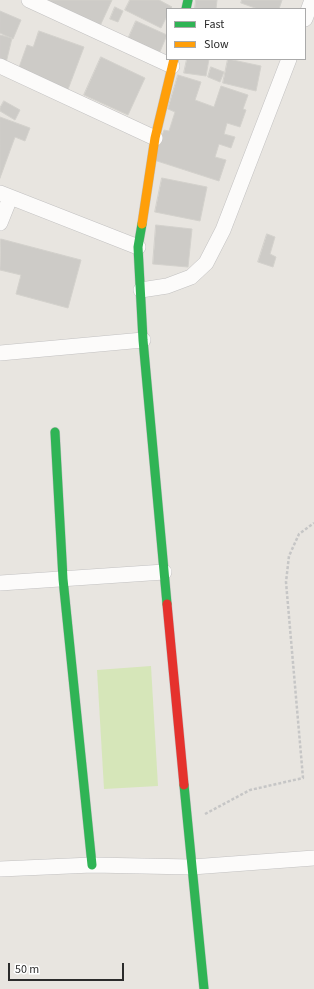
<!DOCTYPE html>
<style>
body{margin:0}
#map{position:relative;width:314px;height:989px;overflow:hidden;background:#e8e5e0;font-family:"Source Sans 3",sans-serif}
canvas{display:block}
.legend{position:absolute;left:166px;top:8px;width:140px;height:52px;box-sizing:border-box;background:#fff;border:1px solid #aaa;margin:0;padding:5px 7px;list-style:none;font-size:12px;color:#2b2b2b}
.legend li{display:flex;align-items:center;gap:8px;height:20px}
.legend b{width:20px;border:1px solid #aaa}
.scale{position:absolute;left:8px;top:963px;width:116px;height:18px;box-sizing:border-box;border:2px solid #2b2b2b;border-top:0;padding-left:5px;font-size:12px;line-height:14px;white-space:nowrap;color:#2b2b2b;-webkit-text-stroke:3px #fff;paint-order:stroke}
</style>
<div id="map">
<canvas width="314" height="989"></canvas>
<ul class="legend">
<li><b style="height:5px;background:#30b455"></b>Fast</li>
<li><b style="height:5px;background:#ff9f0a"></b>Slow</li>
</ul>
<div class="scale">50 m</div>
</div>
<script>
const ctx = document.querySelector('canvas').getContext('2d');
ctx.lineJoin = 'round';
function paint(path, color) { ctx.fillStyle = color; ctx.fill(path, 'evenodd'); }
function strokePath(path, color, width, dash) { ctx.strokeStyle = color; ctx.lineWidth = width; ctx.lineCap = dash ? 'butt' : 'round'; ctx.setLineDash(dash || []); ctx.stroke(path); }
const pitch = new Path2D(`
 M 151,666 L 158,786 L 104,789 L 97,670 Z`);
const building = new Path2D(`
 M 43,0 L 112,0 L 100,26 Z
 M 130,0 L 159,0 L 172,7 L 170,9 L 167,9 L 167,16 L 161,28 L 125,10 Z
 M 196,0 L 217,0 L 216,9 L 195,8 Z
 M 242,0 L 282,0 L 279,9 L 258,9 L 241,3 Z
 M 115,7 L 123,11 L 118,22 L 110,19 Z
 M 0,11 L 21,20 L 13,39 L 0,33 Z
 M 136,21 L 167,35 L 156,61 L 124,48 Z
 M 39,31 L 84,47 L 67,92 L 17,73 L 27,45 L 33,47 Z
 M 0,35 L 12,38 L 6,63 L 0,62 Z
 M 101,57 L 145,78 L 128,115 L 84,95 Z
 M 187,59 L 209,59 L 206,76 L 184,73 Z
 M 228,59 L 261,66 L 256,91 L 223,83 Z
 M 211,67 L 224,72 L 220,82 L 208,77 Z
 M 178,75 L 201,82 L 195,100 L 214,107 L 221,86 L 248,95 L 243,109 L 246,110 L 240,127 L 227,123 L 224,134 L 235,137 L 231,148 L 219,144 L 215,157 L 226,160 L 219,181 L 154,160 L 164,130 L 169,131 L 175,112 L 168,109 Z
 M 4,101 L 20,110 L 15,120 L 0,111 L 0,108 Z
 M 0,117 L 30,128 L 25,141 L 15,137 L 0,178 Z
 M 162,178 L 207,187 L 200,221 L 155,212 Z
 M 156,225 L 192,229 L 188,267 L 153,264 Z
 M 267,234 L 275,237 L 270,254 L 276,257 L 273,267 L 258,262 Z
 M 1,239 L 81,260 L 68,308 L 16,294 L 21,275 L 0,270 Z`);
const path = new Path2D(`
 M 205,814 L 250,790 L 303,778 L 286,582 L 289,556 L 299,534 L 314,523`);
const street = new Path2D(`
 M 29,0 L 172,66
 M 305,19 L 312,0
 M 0,66 L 155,138
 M 0,193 L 138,247
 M 0,223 L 10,198
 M 141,290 L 167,286 L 191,277 L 206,263 L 223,230 L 289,59
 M 0,353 L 143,340
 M 0,583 L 164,572
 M 0,869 L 92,865 L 192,867 L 314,858`);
const fast = new Path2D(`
 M 186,9 L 188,0
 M 142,224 L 138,247 L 143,340 L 167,604
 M 55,432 L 63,579 L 92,865
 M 184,785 L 204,989`);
const slow = new Path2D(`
 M 142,224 L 155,138 L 174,59`);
const jam = new Path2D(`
 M 167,604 L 184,785`);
paint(pitch, '#d6e6b9');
paint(building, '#cdcbc7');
strokePath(building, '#d3d1cc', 1);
strokePath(street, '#c2c1c1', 16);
strokePath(fast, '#c2c1c1', 10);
strokePath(slow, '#c2c1c1', 10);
strokePath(jam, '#c2c1c1', 10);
strokePath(path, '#c6c6c6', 2.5, [3, 2]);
strokePath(street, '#fcfbfa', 15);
strokePath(fast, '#30b455', 9);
strokePath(slow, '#ff9f0a', 9);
strokePath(jam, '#e5322d', 9);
</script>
